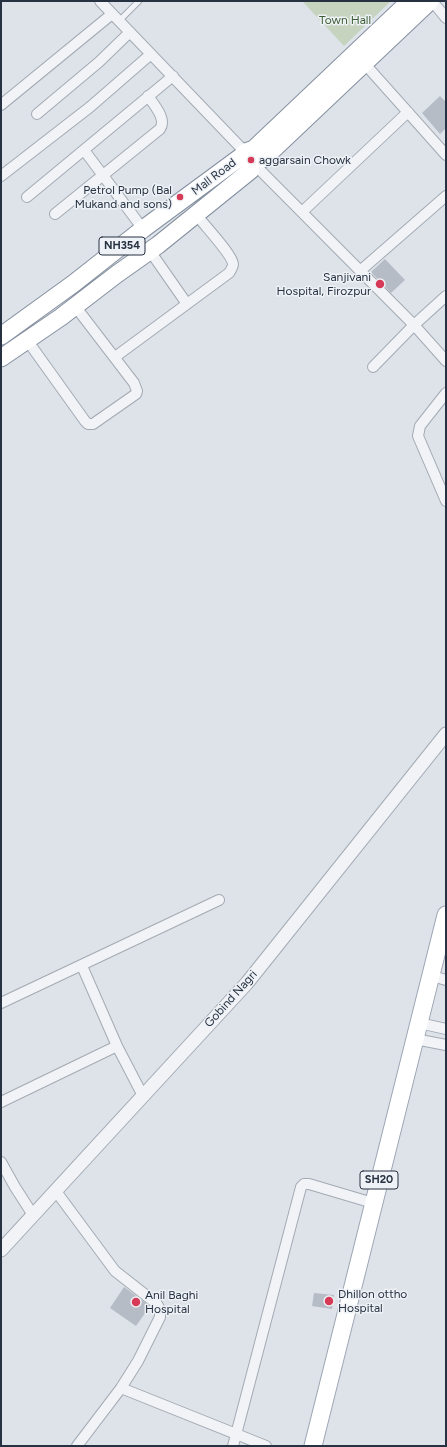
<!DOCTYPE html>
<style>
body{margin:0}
#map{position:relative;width:447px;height:1447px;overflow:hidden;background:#dee3e9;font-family:Figtree,sans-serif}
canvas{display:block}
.frame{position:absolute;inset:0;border:2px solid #263141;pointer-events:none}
</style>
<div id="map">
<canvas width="447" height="1447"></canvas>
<div class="frame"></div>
</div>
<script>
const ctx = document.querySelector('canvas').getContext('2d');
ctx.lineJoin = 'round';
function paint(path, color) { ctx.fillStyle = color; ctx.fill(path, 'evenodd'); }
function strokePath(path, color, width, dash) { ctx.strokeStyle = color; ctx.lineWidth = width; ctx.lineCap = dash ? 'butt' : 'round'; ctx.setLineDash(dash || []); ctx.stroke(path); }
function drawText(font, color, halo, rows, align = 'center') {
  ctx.font = font + ' Figtree,sans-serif'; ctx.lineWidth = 3; ctx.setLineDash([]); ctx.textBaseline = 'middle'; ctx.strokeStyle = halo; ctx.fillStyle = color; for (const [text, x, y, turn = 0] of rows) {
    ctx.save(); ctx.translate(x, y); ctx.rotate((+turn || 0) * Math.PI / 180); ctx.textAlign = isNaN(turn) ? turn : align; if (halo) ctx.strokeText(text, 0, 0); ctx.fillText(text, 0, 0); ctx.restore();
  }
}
const green = new Path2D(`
 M 302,1 L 391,1 L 344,46 Z`);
const building = new Path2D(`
 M 440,96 L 446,102 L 446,128 L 440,134 L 422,113 Z
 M 385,259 L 405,280 L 391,293 L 371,272 Z
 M 124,1287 L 150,1306 L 136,1326 L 110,1308 Z
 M 314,1293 L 334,1295 L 332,1309 L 312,1306 Z`);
const service = new Path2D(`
 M 119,21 L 139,1`);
const minor = new Path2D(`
 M 100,1 L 245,152
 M 432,1 L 446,18
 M 364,63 L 446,155
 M 1,105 L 112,14
 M 37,114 L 99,62 L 130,32
 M 84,150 L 143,229
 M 259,169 L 414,325 L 446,361
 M 1,176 L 90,107 L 151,54
 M 27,197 L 173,76
 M 302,212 L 408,112
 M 55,214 L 160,129 C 167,119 154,105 148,96
 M 150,251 L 187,304
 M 360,271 L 446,196
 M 27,340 L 85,421 L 88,424 L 93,424 L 136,394 L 137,391 L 134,383 L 75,306
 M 115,357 L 229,273 C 231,270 233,267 233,264 C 232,254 203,224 196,214
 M 373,367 L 414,325 L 446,296
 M 446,393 L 420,426 L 418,436 L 446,501
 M 82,966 L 117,1046 L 143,1096
 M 432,976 L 446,980
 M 1,1003 L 219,900
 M 419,1023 L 446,1029
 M 415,1039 L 446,1045
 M 1,1102 L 117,1046
 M 1,1162 L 15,1187 L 33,1215
 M 55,1190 L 115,1271 L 157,1304 L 160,1310 L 160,1317 L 138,1361 L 121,1388 L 77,1446
 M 121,1388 L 266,1446
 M 233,1446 L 301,1187 L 304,1184 L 309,1184 L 373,1203`);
const tertiary = new Path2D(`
 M 1,1250 L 247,983 L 446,734`);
const primary = new Path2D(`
 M 313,1446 L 446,915`);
const trunk = new Path2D(`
 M 263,159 L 430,1
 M 1,336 L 73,284 L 143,229 L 242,156 L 245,152 L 254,149 L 410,1
 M 1,358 L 61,317 L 117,274 L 158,245 L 251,170`);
const markers = [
 [251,160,4,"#d73a57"],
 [180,197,4,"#d73a57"],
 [380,284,5,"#d73a57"],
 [329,1301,5,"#d73a57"],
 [136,1302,5,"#d73a57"]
];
const shields = [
 [122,246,46],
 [379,1180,38]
];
const shieldNames = [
 ["NH354",122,246],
 ["SH20",379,1180]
];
const parkNames = [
 ["Town Hall",345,20]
];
const poiNames = [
 ["aggarsain Chowk",259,160],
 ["Petrol Pump (Bal",172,190,"right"],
 ["Mukand and sons)",172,204,"right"],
 ["Sanjivani",371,277,"right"],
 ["Hospital, Firozpur",371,291,"right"],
 ["Dhillon ottho",338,1294],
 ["Hospital",338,1308],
 ["Anil Baghi",145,1295],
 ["Hospital",145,1309]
];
const streetNames = [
 ["Mall Road",214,177,-37],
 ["Gobind Nagri",231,999,-48]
];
paint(green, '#c5d3bf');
paint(building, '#b5bcc6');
strokePath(service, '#a3aab3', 7);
strokePath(minor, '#a3aab3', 12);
strokePath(tertiary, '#a3aab3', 15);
strokePath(primary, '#9da7b5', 19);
strokePath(trunk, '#8590a0', 19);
strokePath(service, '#f1f3f7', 5);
strokePath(minor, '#f1f3f7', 10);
strokePath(tertiary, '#f1f3f7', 13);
strokePath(primary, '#fff', 17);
strokePath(trunk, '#fff', 17);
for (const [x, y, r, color] of markers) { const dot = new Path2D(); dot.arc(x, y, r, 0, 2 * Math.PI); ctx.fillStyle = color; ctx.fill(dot); strokePath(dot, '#eef2f6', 1.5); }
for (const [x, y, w] of shields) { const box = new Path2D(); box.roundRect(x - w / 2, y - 9, w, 18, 3); ctx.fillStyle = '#eef2f6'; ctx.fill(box); strokePath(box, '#263141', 1); }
drawText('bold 11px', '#263141', null, shieldNames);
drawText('12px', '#3c5d33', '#eef2f6', parkNames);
drawText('12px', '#263141', '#eef2f6', poiNames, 'left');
drawText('12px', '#263141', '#eef2f6', streetNames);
</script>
